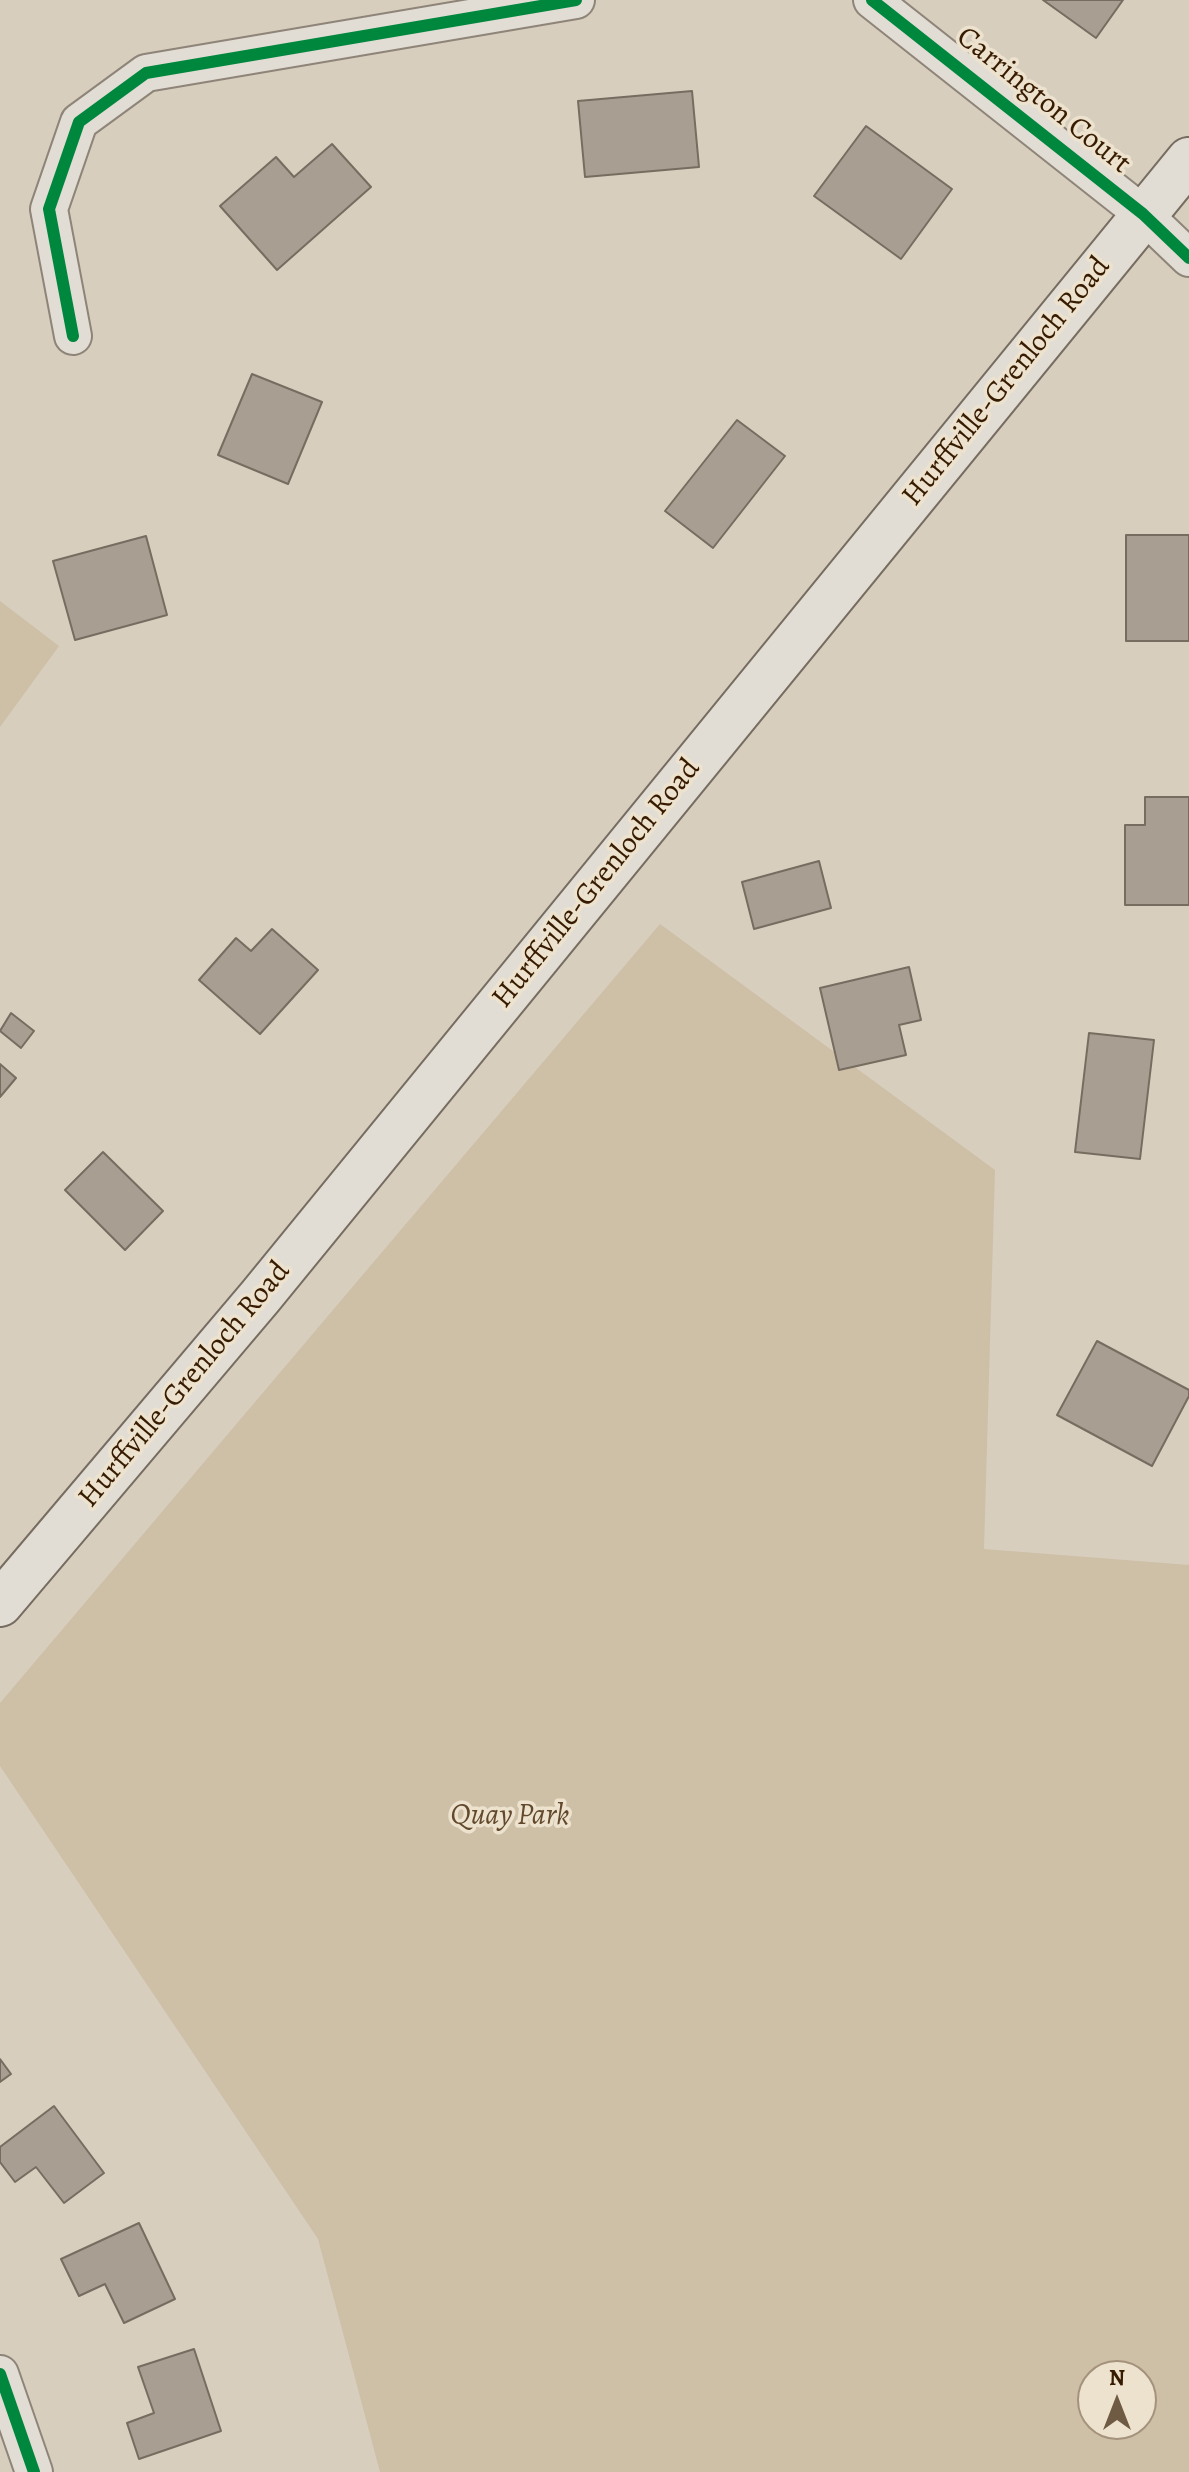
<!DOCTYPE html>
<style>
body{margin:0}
#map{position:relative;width:1189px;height:2472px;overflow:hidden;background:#d8cebe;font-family:Alegreya,serif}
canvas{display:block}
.north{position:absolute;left:1077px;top:2360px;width:80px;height:80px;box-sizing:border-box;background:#ede2ce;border:2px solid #a4927c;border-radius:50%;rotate:0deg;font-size:22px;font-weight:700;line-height:32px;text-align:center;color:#371b01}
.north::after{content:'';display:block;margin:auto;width:28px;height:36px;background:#6f5a43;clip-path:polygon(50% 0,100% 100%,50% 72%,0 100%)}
</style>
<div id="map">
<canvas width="1189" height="2472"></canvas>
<div class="north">N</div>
</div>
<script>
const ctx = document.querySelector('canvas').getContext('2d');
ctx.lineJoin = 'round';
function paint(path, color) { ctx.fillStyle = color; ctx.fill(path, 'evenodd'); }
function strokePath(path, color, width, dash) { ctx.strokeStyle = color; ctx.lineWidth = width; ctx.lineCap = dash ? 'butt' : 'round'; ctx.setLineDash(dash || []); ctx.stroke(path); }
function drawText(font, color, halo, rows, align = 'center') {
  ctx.font = font + ' Alegreya,serif'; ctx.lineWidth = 7; ctx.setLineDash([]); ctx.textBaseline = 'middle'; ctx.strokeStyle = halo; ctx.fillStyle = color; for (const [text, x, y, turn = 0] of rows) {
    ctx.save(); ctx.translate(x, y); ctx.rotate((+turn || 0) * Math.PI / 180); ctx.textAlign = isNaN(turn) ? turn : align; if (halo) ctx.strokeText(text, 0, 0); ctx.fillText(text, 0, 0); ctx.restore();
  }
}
const green = new Path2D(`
 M 0,601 L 59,646 L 0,727 Z
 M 660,924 L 995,1170 L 984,1549 L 1189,1565 L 1189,2472 L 380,2472 L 318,2239 L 0,1766 L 0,1703 ZM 1093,2376 L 1141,2376 L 1141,2424 L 1093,2424 Z`);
const building = new Path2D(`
 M 1043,0 L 1123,0 L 1096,38 Z
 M 692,91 L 699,167 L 585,177 L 578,101 Z
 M 866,126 L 952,189 L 901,259 L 814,196 Z
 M 332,144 L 371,187 L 277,270 L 220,206 L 276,157 L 294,177 Z
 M 252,374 L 322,402 L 288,484 L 218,455 Z
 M 737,420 L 785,456 L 713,548 L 665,511 Z
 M 1126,535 L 1189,535 L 1189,641 L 1126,641 Z
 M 146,536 L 167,615 L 75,640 L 53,561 Z
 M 1145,797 L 1189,797 L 1189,905 L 1125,905 L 1125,825 L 1145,825 Z
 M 819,861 L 831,908 L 754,929 L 742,882 Z
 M 272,929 L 318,970 L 260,1034 L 199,980 L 236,938 L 251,951 Z
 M 909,967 L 921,1020 L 899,1025 L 906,1055 L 839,1070 L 820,988 Z
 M 11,1013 L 34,1031 L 21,1048 L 0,1031 Z
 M 1089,1033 L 1154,1040 L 1140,1159 L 1075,1152 Z
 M 0,1064 L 16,1078 L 0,1097 Z
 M 103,1152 L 163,1211 L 125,1250 L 65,1190 Z
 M 1097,1341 L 1189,1390 L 1189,1396 L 1152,1466 L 1057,1415 Z
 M 0,2059 L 11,2074 L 0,2082 Z
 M 54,2106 L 104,2173 L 64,2203 L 36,2167 L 15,2182 L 0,2162 L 0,2147 Z
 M 139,2223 L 175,2299 L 124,2323 L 105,2284 L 79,2296 L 61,2259 Z
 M 194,2349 L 221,2431 L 139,2459 L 127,2423 L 154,2413 L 138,2367 Z`);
const minor = new Path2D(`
 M 872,0 L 1143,214 L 1189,258
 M 73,336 L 49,209 L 79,122 L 146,73 L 576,0
 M 0,2374 L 34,2472`);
const secondary = new Path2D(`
 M 0,1604 L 260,1297 L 1189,160`);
const cycleway = new Path2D(`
 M 872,0 L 1143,214 L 1189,258
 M 73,336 L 49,209 L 79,122 L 146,73 L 576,0
 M 0,2374 L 34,2472`);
const streetNames = [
 ["Carrington Court",1043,101,39],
 ["Hurffville-Grenloch Road",1007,382,-51],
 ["Hurffville-Grenloch Road",597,884,-51],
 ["Hurffville-Grenloch Road",185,1385,-50]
];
const parkNames = [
 ["Quay Park",510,1817]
];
paint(green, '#cebfa7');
paint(building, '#a89f92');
strokePath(building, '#766c60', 2);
strokePath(minor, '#8e8478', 40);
strokePath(secondary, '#766c60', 48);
strokePath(minor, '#e1dcd4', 36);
strokePath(secondary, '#e1dcd4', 44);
strokePath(cycleway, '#00873e', 12);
drawText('30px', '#371b01', '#ede2ce', streetNames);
drawText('italic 30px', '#62492d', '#ede2ce', parkNames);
</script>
